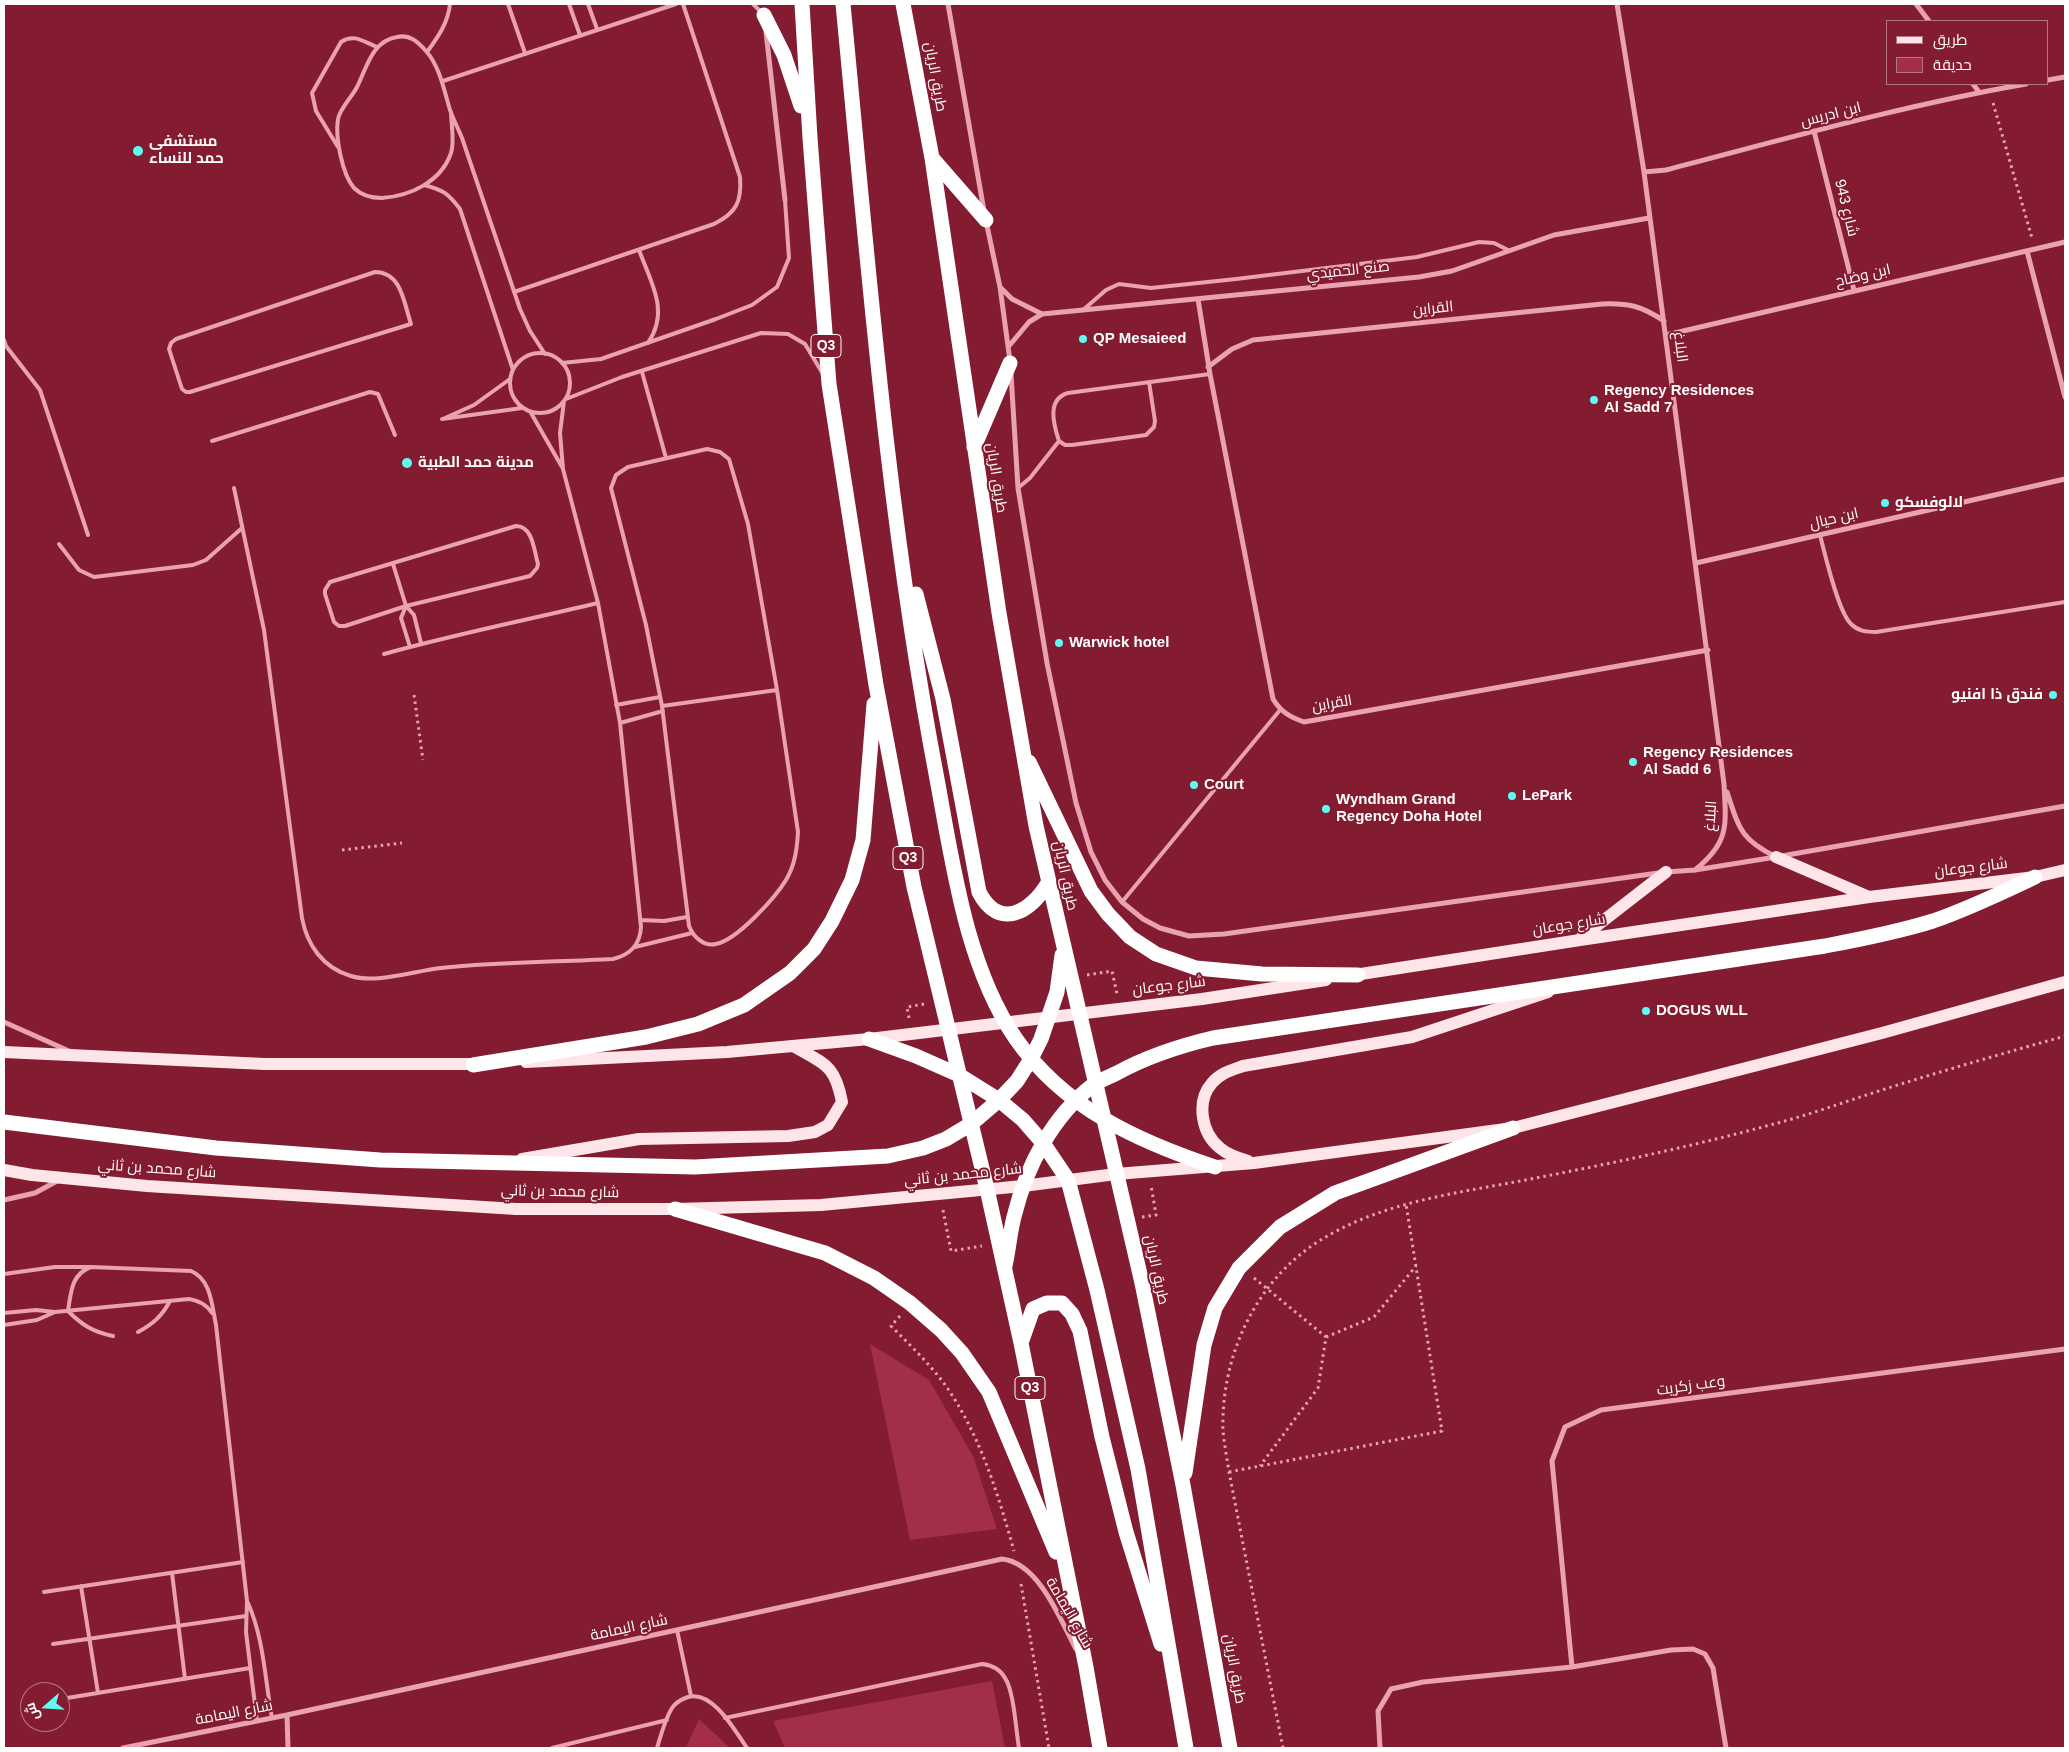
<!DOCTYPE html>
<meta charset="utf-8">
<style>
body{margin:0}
#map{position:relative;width:2069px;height:1752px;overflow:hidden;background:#831c30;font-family:Helvetica,Cairo,sans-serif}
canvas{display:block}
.frame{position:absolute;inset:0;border:5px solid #fff;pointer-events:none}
.legend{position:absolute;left:1886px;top:20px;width:162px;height:65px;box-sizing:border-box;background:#831c30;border:1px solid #b57783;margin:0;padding:6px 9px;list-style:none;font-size:15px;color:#fff}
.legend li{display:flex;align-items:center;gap:10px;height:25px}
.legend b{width:25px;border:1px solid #b57783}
.north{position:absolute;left:20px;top:1682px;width:50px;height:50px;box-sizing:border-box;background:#831c30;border:1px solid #b57783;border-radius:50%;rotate:251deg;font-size:14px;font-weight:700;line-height:20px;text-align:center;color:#fff}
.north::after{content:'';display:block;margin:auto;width:18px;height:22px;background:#5ffbf3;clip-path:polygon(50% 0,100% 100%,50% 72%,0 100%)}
</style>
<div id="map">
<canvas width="2069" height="1752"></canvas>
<div class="frame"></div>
<ul class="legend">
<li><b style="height:6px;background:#fee5e9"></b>طريق</li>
<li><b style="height:14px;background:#a22f47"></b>حديقة</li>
</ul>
<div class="north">ش</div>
</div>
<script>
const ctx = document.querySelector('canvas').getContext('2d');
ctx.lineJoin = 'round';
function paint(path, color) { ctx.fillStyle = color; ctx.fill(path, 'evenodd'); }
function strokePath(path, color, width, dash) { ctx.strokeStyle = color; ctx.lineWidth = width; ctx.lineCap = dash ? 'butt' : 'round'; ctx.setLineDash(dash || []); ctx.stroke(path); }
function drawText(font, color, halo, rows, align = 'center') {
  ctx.font = font + ' Helvetica,Cairo,sans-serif'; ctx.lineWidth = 4; ctx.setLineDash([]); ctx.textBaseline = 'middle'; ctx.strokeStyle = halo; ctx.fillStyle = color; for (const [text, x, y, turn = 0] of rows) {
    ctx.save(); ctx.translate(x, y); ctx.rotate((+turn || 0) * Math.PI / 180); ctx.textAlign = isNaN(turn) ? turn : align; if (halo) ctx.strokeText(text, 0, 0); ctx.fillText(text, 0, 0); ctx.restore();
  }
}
const green = new Path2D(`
 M 870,1344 L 929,1380 L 973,1456 L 997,1529 L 910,1540 Z
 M 992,1681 L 1005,1748 L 785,1748 L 773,1721 Z
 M 699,1719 L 730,1748 L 686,1748 Z`);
const path = new Path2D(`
 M 1993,103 L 2032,238
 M 414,695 L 423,760
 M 342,850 L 402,843
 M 1087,975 L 1112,971 L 1117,994
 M 909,1018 L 907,1007 L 924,1004
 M 943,1210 L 951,1251 L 982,1246
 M 1142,1217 L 1156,1215 L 1151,1185
 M 1254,1278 L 1326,1337 L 1318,1388 L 1260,1466
 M 900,1316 L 891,1326 C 911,1346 932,1366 948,1389 C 981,1438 998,1494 1014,1551
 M 1326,1337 L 1374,1317 L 1416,1266
 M 1229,1472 L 1442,1431 L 1406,1204
 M 1021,1584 L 1049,1748
 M 1283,1748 L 1229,1472 C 1227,1458 1224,1444 1223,1430 C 1221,1359 1253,1286 1313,1245 C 1378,1201 1460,1193 1536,1178 C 1614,1163 1693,1146 1770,1125 C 1809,1115 1847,1101 1885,1089 C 1945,1070 2005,1053 2065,1036`);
const lane = new Path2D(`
 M 508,4 L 525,53
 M 569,4 L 580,35
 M 588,4 L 597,29
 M 753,4 L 762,13
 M 427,52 C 438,37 448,23 450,4
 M 443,81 L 676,4
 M 451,112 C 451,124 455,141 451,153 C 441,182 410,196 382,198 C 372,198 361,195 354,188 C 342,174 335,137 338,119 C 340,108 352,97 357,87 C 367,67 372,41 397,37 C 410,34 418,42 426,51 C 440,67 444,90 450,110 C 453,119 458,128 462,138 L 520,309 L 530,331 L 545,354
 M 338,147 L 316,111 L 312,93 L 341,42 C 354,33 364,42 377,47
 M 424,185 C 443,190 448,193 460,209 L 513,370
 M 639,250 C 651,283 670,311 648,343
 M 375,272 C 402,272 404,304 411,324 L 190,392 L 186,392 L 182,389 L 169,349 L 171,343 L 176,339 Z
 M 514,292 L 714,224 C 736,213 742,202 740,177 L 683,4
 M 1083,310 L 1106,290 L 1119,284 L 1151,288 L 1236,279 L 1417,257 L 1479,242 L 1494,243 L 1508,250
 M 4,340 L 6,346 L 40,390 L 88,535
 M510 383a30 30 0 1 1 60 0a30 30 0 1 1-60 0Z
 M 562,363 L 601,359 L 716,319 L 752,305 L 777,287 L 789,258 L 785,200
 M 642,372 L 666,458
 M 1149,382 L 1155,421 L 1154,427 L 1146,435 L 1072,445 L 1065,445 L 1059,441 C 1053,423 1047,399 1068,393 L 1210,374
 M 566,399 L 622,377 L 761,333 L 788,334 L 805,344 L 823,374
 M 531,413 L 562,467
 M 445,418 L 474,405 L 510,379
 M 442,419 L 522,408
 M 212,441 L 370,392 L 378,394 L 395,435
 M 707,449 L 720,452 L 729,459 L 748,524 L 777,690 L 798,832 C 797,849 795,865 786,880 C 775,898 737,940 716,944 C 703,947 693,936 689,926 L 662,706 L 646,625 L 611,488 L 616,475 L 628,467 Z
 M 234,488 L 264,630 L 302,918 C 307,945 323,968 351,976 C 376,984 414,971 441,968 C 498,962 556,962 613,959 C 630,955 640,945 641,927 L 620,723 L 598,603 L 563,469 L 560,433 L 564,401
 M 1018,488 L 1030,478 L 1059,441
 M 516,526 C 533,526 534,551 538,564 L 537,568 L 530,576 L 406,606 L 345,626 L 339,626 L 334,622 L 325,594 L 325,590 L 330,582 Z
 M 1820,535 C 1825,554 1838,612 1851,624 C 1858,631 1866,632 1876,632 L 2065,602
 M 59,544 L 79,570 L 94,577 L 193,565 L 206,560 L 242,528
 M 393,564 L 406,606 L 414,615 L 421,643
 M 406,606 L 401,618 L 410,647
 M 384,654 C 455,634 527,620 598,603
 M 616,705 L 660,697
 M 662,706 L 777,690
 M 620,723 L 663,711
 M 1122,902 L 1280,710
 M 640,920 L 664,921 L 687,917
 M 635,947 L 692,933
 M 4,1274 L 55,1267 L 89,1267
 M 4,1313 L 36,1310 L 55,1312 L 189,1299 C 199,1301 206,1304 212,1313
 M 4,1325 L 37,1320 L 55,1312
 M 138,1332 C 153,1324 162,1316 170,1301
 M 113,1336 C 93,1332 82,1325 68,1311 C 71,1293 71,1274 91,1267 L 191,1271 C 211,1279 212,1306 216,1325 L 247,1601 L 246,1632 L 257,1721
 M 172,1573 L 185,1679
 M 81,1586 L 98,1693
 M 44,1592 L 243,1562
 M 248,1603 C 264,1639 265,1680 272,1718
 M 677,1630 L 691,1696
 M 53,1644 L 246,1616
 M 61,1699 L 250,1668
 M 725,1718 L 982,1664 C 992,1665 1000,1669 1005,1678 C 1014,1691 1016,1731 1019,1748
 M 552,1748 L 667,1720
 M 657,1748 C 661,1735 665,1719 672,1708 C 676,1702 682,1699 688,1697 C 713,1690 735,1731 747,1748`);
const street = new Path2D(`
 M 948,4 L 984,211
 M 1617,4 L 1644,172 L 1724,784 C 1726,825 1730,842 1695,870
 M 1916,4 L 1929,21
 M 766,32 L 785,200
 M 2048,80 L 2065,77
 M 1973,84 L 1979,92
 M 1814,131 L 1854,290
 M 1644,172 L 1666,170 C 1785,139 1905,105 2026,84
 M 986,221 L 1000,287 L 1010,361
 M 2027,251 L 2065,397
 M 1000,287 L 1012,299 L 1042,314 L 1419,277 L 1452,271 L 1554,235 L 1649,218
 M 1198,299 L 1210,374 L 1273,699 C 1281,712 1290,717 1304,722 L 1708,650
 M 1666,335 L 2065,242
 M 1009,346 L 1029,322 L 1042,314
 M 1208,367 L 1232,349 L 1253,340 L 1602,304 C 1629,303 1642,306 1664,321
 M 1011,374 L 1018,488 L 1047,663 L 1076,803 L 1091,852 L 1105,880 L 1122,902 L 1143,919 L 1160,928 L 1189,936 L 1224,934 L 1658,873
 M 1696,563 L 2065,479
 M 1727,792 C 1739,828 1740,839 1776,857
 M 1666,872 L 1695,870 L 1776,857 L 2065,806
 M 4,1022 L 69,1051
 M 4,1200 L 35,1193 L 59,1180
 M 1572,1667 L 1552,1461 L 1565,1427 L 1601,1410 L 2065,1349
 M 287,1715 L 288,1748
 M 123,1748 L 287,1715 L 1002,1559 C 1039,1563 1060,1619 1076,1649
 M 1380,1748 L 1378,1711 L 1391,1689 L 1423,1682 L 1572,1667 L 1671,1650 L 1693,1649 L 1705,1654 L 1713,1668 L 1726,1748`);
const primary = new Path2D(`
 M 1776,857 L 1869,897
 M 1581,938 L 1666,872
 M 1348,976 L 1580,940 L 1869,897 L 2035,877 L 2065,870
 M 4,1052 L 265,1064 L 481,1064
 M 526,1062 L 727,1052 L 869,1039 L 1202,999 L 1326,980
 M 522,1159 L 639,1139 L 788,1136 L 815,1132 L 828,1125 L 842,1102 C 835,1065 825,1064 795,1047
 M 1248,1161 C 1238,1158 1228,1155 1220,1148 C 1201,1133 1196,1101 1212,1083 C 1220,1073 1232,1070 1243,1066 L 1412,1037 L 1548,992
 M 4,1170 L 32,1175 L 147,1186 L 516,1209 L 675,1209 L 821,1205 L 1023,1186 L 1116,1174 L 1254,1163 L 1513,1128 L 1882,1033 L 2065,982`);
const highway = new Path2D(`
 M 802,4 L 810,138 L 829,384 L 876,685 L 914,887 L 987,1189 L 1021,1343 L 1086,1667 L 1100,1748
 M 843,4 C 868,263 888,523 937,779 C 953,865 966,966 1016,1039 C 1064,1108 1137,1141 1215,1167
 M 903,4 L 932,158 L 999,613 L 1036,826 L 1142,1283 L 1183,1485 L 1230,1748
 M 764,15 L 784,55 L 801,106
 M 932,158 L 986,220
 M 974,447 L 1010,363
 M 916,594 L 943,699 L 979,892 C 999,931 1031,912 1048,883
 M 1029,762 L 1091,891 L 1108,914 L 1130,937 L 1156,954 L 1196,968 L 1262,974 L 1358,975
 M 869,1039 L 916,1056 L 959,1075 L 999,1100 L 1023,1120 L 1043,1143 L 1068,1180 L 1097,1290 L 1138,1469 L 1186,1748
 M 473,1065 L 646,1037 L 698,1024 L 744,1005 L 790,973 L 814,949 L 832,921 L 852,880 L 863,840 L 874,704
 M 4,1122 L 216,1148 L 380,1160 L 695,1167 L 888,1156 L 923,1148 L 946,1139 L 971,1124 L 999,1100 L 1017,1081 L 1031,1059 L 1041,1039 L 1057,992 L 1062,955
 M 675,1209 L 825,1253 L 874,1278 L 910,1303 L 941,1330 L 962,1353 L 989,1392 L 1056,1552
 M 1005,1266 C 1009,1248 1010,1230 1015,1213 C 1027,1165 1053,1116 1093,1085 C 1100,1080 1109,1077 1117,1073 C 1148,1056 1179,1046 1213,1038 L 1825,946 C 1862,939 1898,932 1933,921 C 1968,909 2001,893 2035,877
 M 1021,1343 L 1033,1309 L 1047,1303 L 1062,1303 L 1072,1314 L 1080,1331 L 1102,1437 L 1126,1532 L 1161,1644
 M 1185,1473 L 1204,1345 L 1215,1308 L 1239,1268 L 1280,1227 L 1335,1193 L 1513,1128`);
const markers = [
 [138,151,6,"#5ffbf3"],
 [1083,339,5,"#5ffbf3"],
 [1594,400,5,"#5ffbf3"],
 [407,463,6,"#5ffbf3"],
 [1885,503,5,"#5ffbf3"],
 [1059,643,5,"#5ffbf3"],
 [2053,695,5,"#5ffbf3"],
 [1633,762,5,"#5ffbf3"],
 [1194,785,5,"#5ffbf3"],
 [1512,796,5,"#5ffbf3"],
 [1326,809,5,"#5ffbf3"],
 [1646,1011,5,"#5ffbf3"]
];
const shields = [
 [826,346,30],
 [908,858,30],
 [1030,1388,30]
];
const shieldNames = [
 ["Q3",826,346],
 ["Q3",908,858],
 ["Q3",1030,1388]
];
const streetNames = [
 ["طريق الريان",935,77,80],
 ["ابن ادريس",1831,115,-14],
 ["شارع 943",1846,208,76],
 ["صنع الحميدي",1348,271,-6],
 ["ابن وضاح",1863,276,-13],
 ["القراين",1433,309,-6],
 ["البلاغ",1680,347,83],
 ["طريق الريان",996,478,81],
 ["ابن حيال",1834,519,-13],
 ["القراين",1332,704,-10],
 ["البلاغ",1711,816,-86],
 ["شارع جوعان",1971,868,-7],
 ["طريق الريان",1065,876,78],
 ["شارع جوعان",1569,925,-9],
 ["شارع جوعان",1169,986,-7],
 ["شارع محمد بن ثاني",157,1169,4],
 ["شارع محمد بن ثاني",963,1175,-6],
 ["شارع محمد بن ثاني",560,1192,1],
 ["طريق الريان",1156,1270,78],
 ["وعب زكريت",1691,1386,-8],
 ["شارع اليمامة",1069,1613,60],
 ["شارع اليمامة",629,1628,-12],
 ["طريق الريان",1234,1669,80],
 ["شارع اليمامة",234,1713,-11]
];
const poiNames = [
 ["مستشفى",149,142],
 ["حمد للنساء",149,159],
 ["QP Mesaieed",1093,339],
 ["Regency Residences",1604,391],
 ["Al Sadd 7",1604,408],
 ["مدينة حمد الطبية",418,463],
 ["لالوفسكو",1895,503],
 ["Warwick hotel",1069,643],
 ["فندق ذا افنيو",2043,695,"right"],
 ["Regency Residences",1643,753],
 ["Al Sadd 6",1643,770],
 ["Court",1204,785],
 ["LePark",1522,796],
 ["Wyndham Grand",1336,800],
 ["Regency Doha Hotel",1336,817],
 ["DOGUS WLL",1656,1011]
];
paint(green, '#a22f47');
strokePath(path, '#eaa1b1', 3, [2.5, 4]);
strokePath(lane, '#eaa1b1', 4);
strokePath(street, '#eaa1b1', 5);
strokePath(primary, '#fee5e9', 12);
strokePath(highway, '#fff', 15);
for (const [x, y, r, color] of markers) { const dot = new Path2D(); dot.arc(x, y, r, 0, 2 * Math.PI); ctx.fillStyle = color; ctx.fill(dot); strokePath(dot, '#831c30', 2); }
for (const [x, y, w] of shields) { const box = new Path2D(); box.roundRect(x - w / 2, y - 11.5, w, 23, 4); ctx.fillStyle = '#831c30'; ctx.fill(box); strokePath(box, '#fff', 1); }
drawText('bold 14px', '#fff', null, shieldNames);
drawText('15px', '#fff', '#831c30', streetNames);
drawText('bold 15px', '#fff', '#831c30', poiNames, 'left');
</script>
